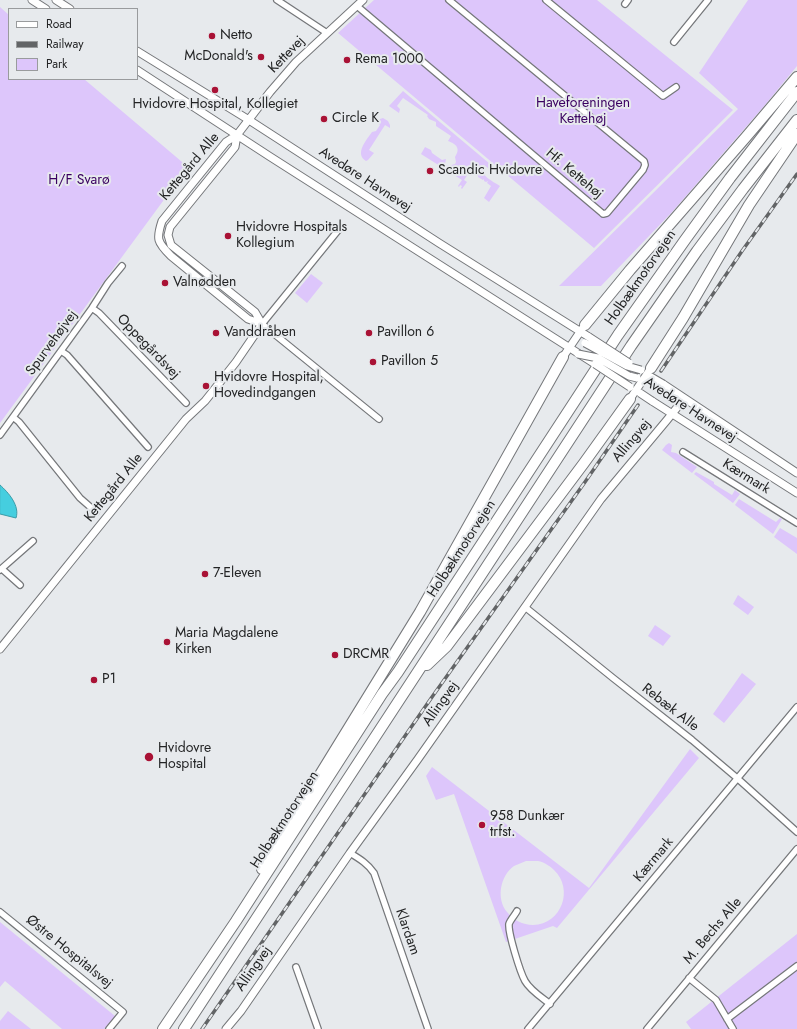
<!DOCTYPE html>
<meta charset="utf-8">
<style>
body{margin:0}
#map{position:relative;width:797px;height:1029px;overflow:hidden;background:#e7eaed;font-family:Jost,sans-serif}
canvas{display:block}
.legend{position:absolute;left:8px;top:8px;width:130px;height:72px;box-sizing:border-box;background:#e7eaed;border:1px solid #999b9d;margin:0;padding:5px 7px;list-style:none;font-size:12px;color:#232425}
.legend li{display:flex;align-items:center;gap:8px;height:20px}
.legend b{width:20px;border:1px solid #999b9d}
</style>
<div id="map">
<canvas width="797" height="1029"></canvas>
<ul class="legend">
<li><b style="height:5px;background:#fff"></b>Road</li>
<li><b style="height:5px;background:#626466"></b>Railway</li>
<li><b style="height:11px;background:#ddc6fb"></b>Park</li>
</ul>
</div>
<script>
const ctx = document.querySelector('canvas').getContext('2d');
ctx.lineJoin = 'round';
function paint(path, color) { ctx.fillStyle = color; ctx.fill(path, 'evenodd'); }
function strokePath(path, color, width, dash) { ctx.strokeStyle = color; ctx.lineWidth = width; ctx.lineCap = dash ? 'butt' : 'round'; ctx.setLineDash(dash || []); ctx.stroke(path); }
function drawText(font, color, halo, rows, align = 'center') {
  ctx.font = font + ' Jost,sans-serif'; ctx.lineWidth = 4; ctx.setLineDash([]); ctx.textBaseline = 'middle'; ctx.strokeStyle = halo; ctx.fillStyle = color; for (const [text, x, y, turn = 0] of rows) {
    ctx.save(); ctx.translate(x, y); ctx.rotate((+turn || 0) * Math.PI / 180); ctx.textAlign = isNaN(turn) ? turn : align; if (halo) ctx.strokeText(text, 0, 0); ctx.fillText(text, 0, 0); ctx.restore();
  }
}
const green = new Path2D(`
 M 374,0 L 597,0 L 733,110 L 594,248 L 338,33 Z
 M 748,0 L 797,0 L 797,66 L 765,105 L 673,211 L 601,286 L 559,286 L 738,109 L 699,73 Z
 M 0,7 L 9,15 L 9,79 L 84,79 L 188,167 L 0,423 Z
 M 403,91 L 496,169 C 491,171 488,168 484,165 L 481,166 C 481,176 492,181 500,186 L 489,202 L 484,198 L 491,186 L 487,183 L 488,181 L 486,182 L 484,181 L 484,179 L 483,180 L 478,177 L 478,175 L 477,176 L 473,174 L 471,176 L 468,174 L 464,180 L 467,182 L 462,189 L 461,188 L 462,186 L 460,185 L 459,187 L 458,186 L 462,180 L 421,154 L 425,147 L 431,150 L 432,153 L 442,160 L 446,159 L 445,164 L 448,166 L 455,164 L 456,162 L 455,157 C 461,148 456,144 448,141 L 451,136 L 436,126 L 436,122 L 429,119 L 427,116 L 428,115 L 403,98 L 397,106 L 400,109 L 399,113 L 389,106 Z
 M 383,118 L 388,121 L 390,125 L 390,128 L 385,125 L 369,150 L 374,153 L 368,160 L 366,161 C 354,154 367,139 372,132 L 376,131 L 380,125 L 378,123 L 380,119 Z
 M 311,274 L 323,283 L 307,303 L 295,293 Z
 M 669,443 L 672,445 L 671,452 L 676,453 L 697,467 L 692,473 L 662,450 L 666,445 Z
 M 696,472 L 714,482 L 714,484 L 732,495 L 735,490 L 740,494 L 733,503 L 694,474 Z
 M 739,499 L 776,522 L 780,518 L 782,519 L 773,534 L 735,505 Z
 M 780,528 L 797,538 L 797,554 L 774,537 Z
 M 738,595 L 754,607 L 748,615 L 733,604 Z
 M 655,625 L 671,636 L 663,646 L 648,636 Z
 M 742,673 L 756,684 L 724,723 L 713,714 Z
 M 690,749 L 699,758 L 557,928 L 553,926 L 506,942 L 454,794 L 436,800 L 426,776 L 432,767 L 589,888 ZM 526,861 C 529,861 534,861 538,861 C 544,862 550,866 554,870 C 574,889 562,924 533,925 C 523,925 513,920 507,912 C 496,899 500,876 514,866 C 518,864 522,863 526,861 Z
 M 0,922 L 115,1016 L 104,1029 L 62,1029 L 5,981 L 0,987 Z
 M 797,934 L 797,1029 L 691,1029 L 686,1022 Z
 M 8,1011 L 31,1029 L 0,1029 L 0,1021 Z`);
const water = new Path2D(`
 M 0,485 C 9,493 20,506 16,518 L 0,514 Z`);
const minor = new Path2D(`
 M 277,0 L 327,33
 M 546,0 L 663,96 L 676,87
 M 625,4 L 628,0
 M 357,6 L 602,213 L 603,214 L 607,213 L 643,170 L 645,165 L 644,161 L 449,0
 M 674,42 L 708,0
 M 340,228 L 262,324 L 379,419
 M 92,308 L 99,313 L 186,403
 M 61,351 L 67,355 L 148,447
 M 13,417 L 19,422 L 80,498 L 96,512
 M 0,435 L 92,308 L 108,283 L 122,266
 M 683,452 L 797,523
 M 2,569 L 20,585
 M 0,570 L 33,541
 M 525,607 L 613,678 L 692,740 L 737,778 L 797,832
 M 350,853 C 360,859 368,864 374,873 L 428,1029
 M 517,911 C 515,915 510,920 509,924 C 508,933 520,972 525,981 C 530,990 541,997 550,1004
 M 0,912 L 123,1012 L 109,1029
 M 296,967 L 318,1029
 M 689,978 L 716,1000 L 733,1029
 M 727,1019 L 797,966
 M 528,1029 L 797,707
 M 647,1029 L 797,849`);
const tertiary = new Path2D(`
 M 32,0 L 46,9
 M 56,0 L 70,9
 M 137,51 L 249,120 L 439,243 L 589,337
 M 137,70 L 269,156 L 595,364
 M 237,135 L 235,147 L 170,227 L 168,235 L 171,245 L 255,312 L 262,324
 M 262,324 L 248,319 L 171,256 C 157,242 156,239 162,221 L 226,142 L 237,135 L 270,92 L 296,62 L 363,0
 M 563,357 L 582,329
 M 663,384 L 797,473
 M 630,399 L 651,368
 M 652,401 L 797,493
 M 0,649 L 186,419 L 205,401 L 213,391 L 236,362 L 262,324
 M 226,1029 L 241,1011 L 350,853 L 418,759 L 601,499 L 667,420 L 684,399`);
const motorway = new Path2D(`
 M 585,325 L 630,270 L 746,137 L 797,77
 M 651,368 L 683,318 L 749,205 L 797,134
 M 427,665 L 447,646 L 584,463 L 630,399
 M 262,869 L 420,612 L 563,357
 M 163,1029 L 236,921 L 382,694 L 398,672 L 618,335 L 685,240 L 730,178 L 797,92
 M 184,1029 L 631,346 L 697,251 L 743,189 L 797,120`);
const rail = new Path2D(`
 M 661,371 L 742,251 L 797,174
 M 202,1029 L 432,697 L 585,482 L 638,405`);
const tertiaryBridge = new Path2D(`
 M 589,337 L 629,363
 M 585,343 L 627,366 L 641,370
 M 578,354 L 598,358 L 629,376 L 637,378
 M 595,364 L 630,387
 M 651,377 L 663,384
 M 640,393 L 652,401`);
const markers = [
 [212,36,4,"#a91235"],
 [261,57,4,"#a91235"],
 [347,60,4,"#a91235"],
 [215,90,4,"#a91235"],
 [324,119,4,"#a91235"],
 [430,171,4,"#a91235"],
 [228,236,4,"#a91235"],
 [165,283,4,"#a91235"],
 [216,333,4,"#a91235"],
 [369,333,4,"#a91235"],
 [373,362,4,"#a91235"],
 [206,386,4,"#a91235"],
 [205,574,4,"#a91235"],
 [167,642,4,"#a91235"],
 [335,655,4,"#a91235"],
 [94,680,4,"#a91235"],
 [149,757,5,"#a91235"],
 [482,825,4,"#a91235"]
];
const poiNames = [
 ["Netto",220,36],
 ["McDonald's",253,57,"right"],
 ["Rema 1000",355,60],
 ["Hvidovre Hospital, Kollegiet",215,105,"center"],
 ["Circle K",332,119],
 ["Scandic Hvidovre",438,171],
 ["Hvidovre Hospitals",236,228],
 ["Kollegium",236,244],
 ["Valnødden",173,283],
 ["Vanddråben",224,333],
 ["Pavillon 6",377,333],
 ["Pavillon 5",381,362],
 ["Hvidovre Hospital,",214,378],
 ["Hovedindgangen",214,394],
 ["7-Eleven",213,574],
 ["Maria Magdalene",175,634],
 ["Kirken",175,650],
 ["DRCMR",343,655],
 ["P1",102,680],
 ["Hvidovre",158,749],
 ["Hospital",158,765],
 ["958 Dunkær",490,817],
 ["trfst.",490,833]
];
const streetNames = [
 ["Kettevej",287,55,-46],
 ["Kettegård Alle",190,167,-50],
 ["Hf. Kettehøj",574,174,40],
 ["Avedøre Havnevej",365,180,33],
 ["Holbækmotorvejen",641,278,-55],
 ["Spurvehøjvej",52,343,-54],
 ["Oppegårdsvej",148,347,46],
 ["Avedøre Havnevej",690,410,33],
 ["Allingvej",632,441,-50],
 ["Kærmark",746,477,32],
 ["Kettegård Alle",114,488,-51],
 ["Holbækmotorvejen",462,549,-57],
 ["Allingvej",441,704,-55],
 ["Rebæk Alle",670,708,38],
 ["Holbækmotorvejen",285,820,-57],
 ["Kærmark",654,860,-50],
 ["M. Bechs Alle",713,931,-50],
 ["Klardam",407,932,71],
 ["Østre Hospitalsvej",69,952,39],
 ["Allingvej",254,969,-55]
];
const parkNames = [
 ["Haveforeningen",583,104],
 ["Kettehøj",583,120],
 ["H/F Svarø",79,181]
];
paint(green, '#ddc6fb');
paint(water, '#45cedf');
strokePath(water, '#3b9ba7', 1);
strokePath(minor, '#75777a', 8);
strokePath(tertiary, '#75777a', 9);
strokePath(motorway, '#75777a', 12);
strokePath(minor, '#fff', 5.5);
strokePath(tertiary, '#fff', 7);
strokePath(motorway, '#fff', 10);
strokePath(rail, '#626466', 3.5);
strokePath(rail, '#e7eaed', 2, [6]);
strokePath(tertiaryBridge, '#75777a', 9, []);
strokePath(tertiaryBridge, '#fff', 7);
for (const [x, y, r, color] of markers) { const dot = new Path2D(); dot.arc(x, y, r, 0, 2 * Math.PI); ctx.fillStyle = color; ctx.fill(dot); strokePath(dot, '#e7eaed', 1.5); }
drawText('14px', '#232425', '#e7eaed', poiNames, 'left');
drawText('14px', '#232425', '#e7eaed', streetNames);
drawText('14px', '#3a0061', '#e7eaed', parkNames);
</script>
